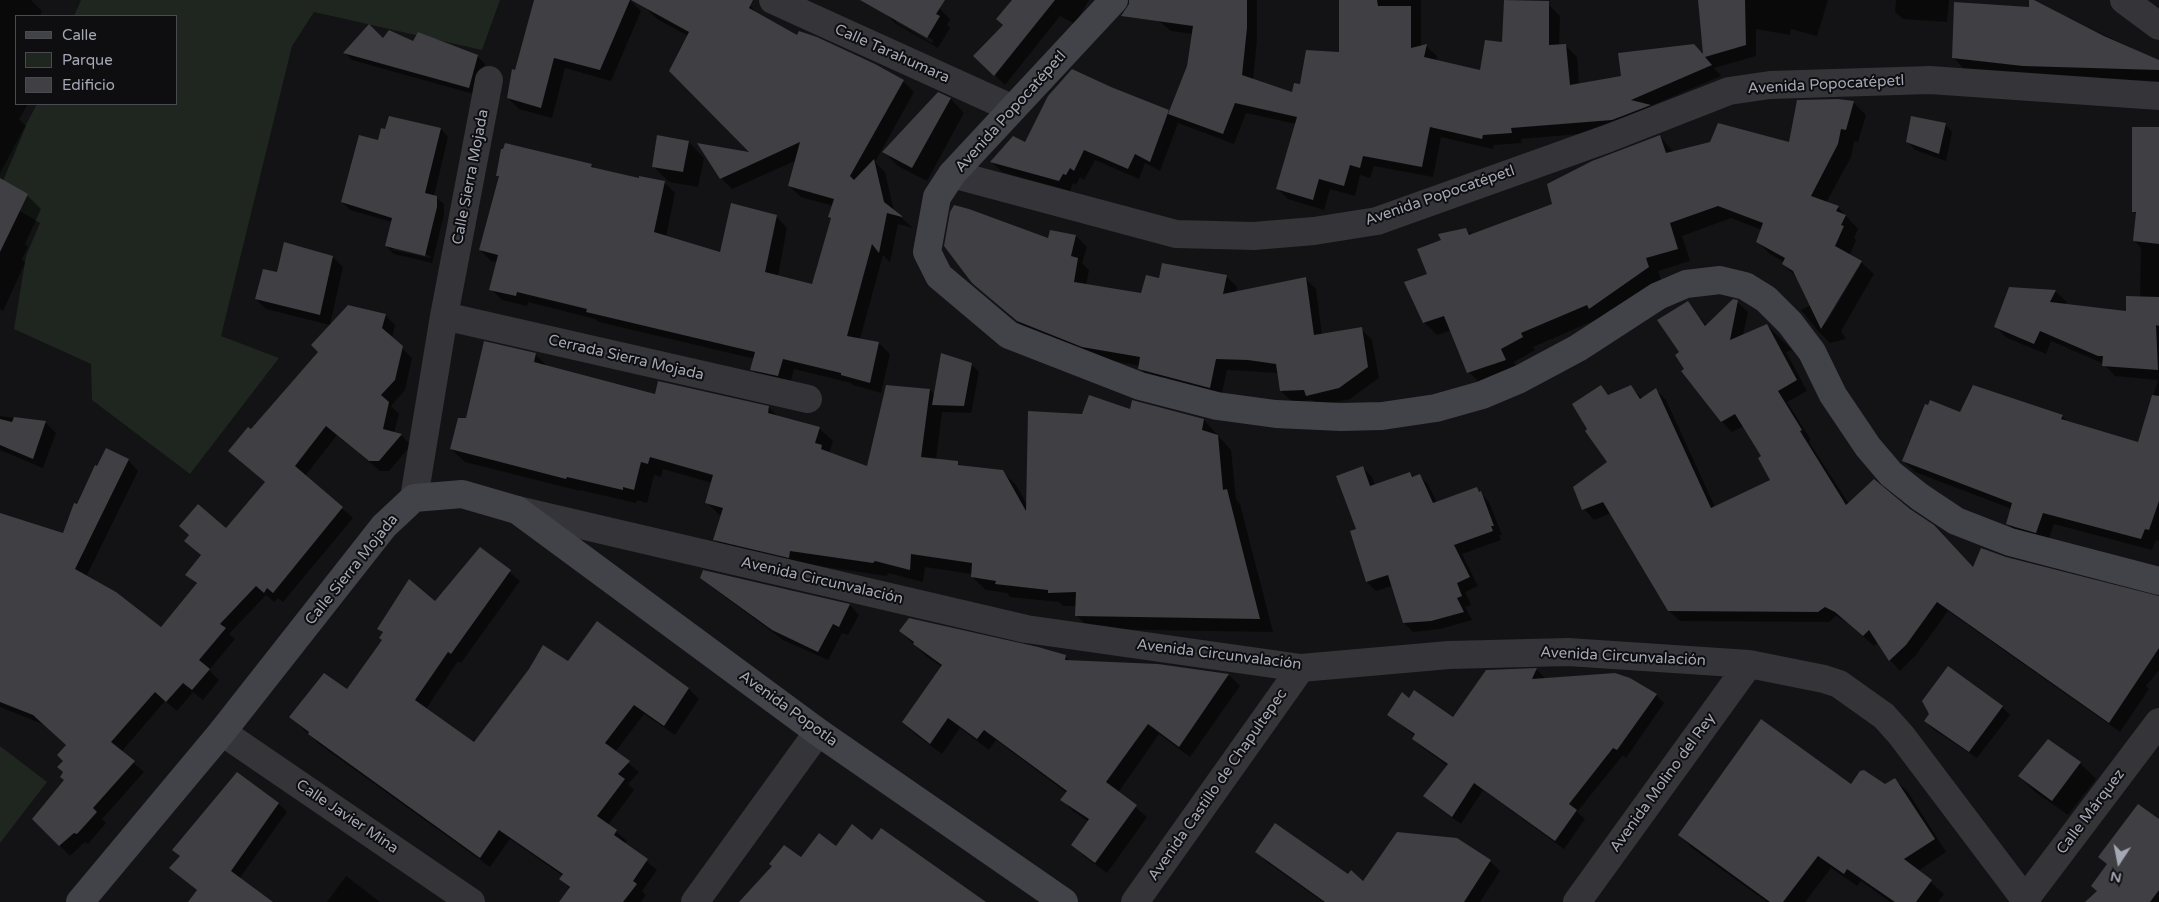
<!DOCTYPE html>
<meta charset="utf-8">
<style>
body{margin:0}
#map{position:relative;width:2159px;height:902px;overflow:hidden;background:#131214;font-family:"Varela Round",sans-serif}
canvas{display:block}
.legend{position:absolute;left:15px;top:15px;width:162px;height:90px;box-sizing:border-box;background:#0e0d0f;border:1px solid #4a4b51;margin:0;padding:6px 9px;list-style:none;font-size:15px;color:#a4a7b4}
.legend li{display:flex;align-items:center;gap:10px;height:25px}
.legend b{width:25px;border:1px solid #4a4b51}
.north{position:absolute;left:2094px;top:837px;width:50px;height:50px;-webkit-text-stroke:4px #0e0d0f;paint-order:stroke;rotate:191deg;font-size:14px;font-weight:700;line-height:20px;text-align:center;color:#a4a7b4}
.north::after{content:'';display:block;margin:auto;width:18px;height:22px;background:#a4a7b4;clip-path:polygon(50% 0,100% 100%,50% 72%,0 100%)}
</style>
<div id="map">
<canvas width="2159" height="902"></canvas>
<ul class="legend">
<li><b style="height:6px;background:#424249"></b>Calle</li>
<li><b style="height:14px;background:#1f2620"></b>Parque</li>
<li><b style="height:14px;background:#3f3f44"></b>Edificio</li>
</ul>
<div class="north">N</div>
</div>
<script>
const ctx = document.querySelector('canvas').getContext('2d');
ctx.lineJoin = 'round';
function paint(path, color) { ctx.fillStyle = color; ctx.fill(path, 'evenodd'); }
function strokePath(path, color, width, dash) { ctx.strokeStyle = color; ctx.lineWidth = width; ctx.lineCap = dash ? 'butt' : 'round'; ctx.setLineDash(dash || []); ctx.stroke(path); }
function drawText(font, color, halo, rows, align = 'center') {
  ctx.font = font + ' "Varela Round",sans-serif'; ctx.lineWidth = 4; ctx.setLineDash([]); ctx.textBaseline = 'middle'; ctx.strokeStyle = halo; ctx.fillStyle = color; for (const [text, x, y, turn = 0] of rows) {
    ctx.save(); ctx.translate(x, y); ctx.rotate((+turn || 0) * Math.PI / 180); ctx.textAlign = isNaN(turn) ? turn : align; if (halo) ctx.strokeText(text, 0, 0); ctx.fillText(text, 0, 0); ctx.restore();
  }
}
const green = new Path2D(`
 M 81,0 L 500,0 L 482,50 L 314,12 L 292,46 L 221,336 L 279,358 L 190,474 L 92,400 L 91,364 L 14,329 L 26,256 L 40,223 L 0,199 L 0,173 L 37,104 L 176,104 L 176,16 L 74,16 Z
 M 0,746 L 47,782 L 0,843 Z`);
const shadow = new Path2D(`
 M 0,0 L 31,0 L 42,11 L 40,16 L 16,16 L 16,104 L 28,104 L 19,119 L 26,126 L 3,181 L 27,195 L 41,209 L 25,244 L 28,247 L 22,259 L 25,263 L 3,311 L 0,309 Z
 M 535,0 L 630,0 L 641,11 L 611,81 L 565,68 L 552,118 L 519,109 L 508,98 Z
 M 649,0 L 737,0 L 750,6 L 759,15 L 798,37 L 903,81 L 914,92 L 875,162 L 885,172 L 894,211 L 913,228 L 898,224 L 890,262 L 883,255 L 860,339 L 879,343 L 890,354 L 881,393 L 853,385 L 851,383 L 794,369 L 789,387 L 763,381 L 752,369 L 755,359 L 599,322 L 595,319 L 528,302 L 527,306 L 502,300 L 491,289 L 497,262 L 491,261 L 480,250 L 500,177 L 497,175 L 591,165 L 596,169 L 640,180 L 664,182 L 675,193 L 666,237 L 721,254 L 776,216 L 787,228 L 778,276 L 812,285 L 832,219 L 829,217 L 833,206 L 801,197 L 789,186 L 797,160 L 732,189 L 721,178 L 753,154 L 688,36 L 657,19 L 645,7 Z
 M 892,0 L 925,0 L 939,8 L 950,19 L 947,25 L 950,28 L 938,48 L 896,24 L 886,14 ZM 896,19 L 933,40 L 932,43 L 896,22 Z
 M 1014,0 L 1089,0 L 1075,24 L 1060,16 L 1005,85 L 985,66 Z
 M 1139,0 L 1257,0 L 1257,40 L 1253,80 L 1293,94 L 1340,53 L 1340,0 L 1421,0 L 1421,47 L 1426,46 L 1437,56 L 1436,61 L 1481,71 L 1504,44 L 1549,5 L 1560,16 L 1559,46 L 1566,46 L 1577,57 L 1579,84 L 1622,78 L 1694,45 L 1704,55 L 1699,0 L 1828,0 L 1817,36 L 1791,29 L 1790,35 L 1756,29 L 1756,56 L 1714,68 L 1721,76 L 1650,106 L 1660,116 L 1624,130 L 1521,139 L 1522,143 L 1494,145 L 1493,149 L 1441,137 L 1433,177 L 1374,166 L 1370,178 L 1360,175 L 1355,196 L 1330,189 L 1324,210 L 1288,199 L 1277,188 L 1296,124 L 1246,113 L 1234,144 L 1178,123 L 1160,171 L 1145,163 L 1139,179 L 1095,160 L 1084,180 L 1080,177 L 1076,185 L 1073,183 L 1070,191 L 1002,172 L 992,162 L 1025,144 L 1168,111 L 1170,113 L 1188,67 L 1193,34 L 1171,31 L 1148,12 Z
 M 1896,0 L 1949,0 L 1947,22 L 1903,19 L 1895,12 Z
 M 2031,0 L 2159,61 L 2159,81 L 2036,77 L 1965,70 L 1953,57 L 2030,9 Z
 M 383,40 L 414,43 L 477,56 L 485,64 L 477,95 L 352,60 L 345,53 Z
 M 939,94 L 951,99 L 964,113 L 927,181 L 898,166 L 884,152 Z
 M 1853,102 L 1866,115 L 1858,142 L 1854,141 L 1851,157 L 1826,203 L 1838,207 L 1858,229 L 1854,238 L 1856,240 L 1850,255 L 1861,262 L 1874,274 L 1841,331 L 1846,339 L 1830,343 L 1817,330 L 1801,310 L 1811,305 L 1796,277 L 1783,264 L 1784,262 L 1770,254 L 1757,241 L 1762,230 L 1731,218 L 1682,236 L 1690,261 L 1658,271 L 1661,280 L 1603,321 L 1600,318 L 1533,347 L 1535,350 L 1514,362 L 1518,373 L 1482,385 L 1469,372 L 1452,330 L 1437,335 L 1424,322 L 1429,275 L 1466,229 L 1472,235 L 1554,205 L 1660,136 L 1674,153 L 1790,143 ZM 1858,264 L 1861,264 L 1826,323 L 1824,322 Z
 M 1945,124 L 1952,132 L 1946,161 L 1915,150 L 1908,142 Z
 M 2159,128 L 2159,541 L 2156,540 L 2152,550 L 2054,524 L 2047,543 L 2019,535 L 2008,524 L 2012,509 L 1915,472 L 1904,461 L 1961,414 L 2062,416 L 2068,422 L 2139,444 L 2158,380 L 2115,376 L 2104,364 L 2051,341 L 2046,354 L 2007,338 L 1996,327 L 2010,288 L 2056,292 L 2067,302 L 2065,305 L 2128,312 L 2140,297 L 2141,248 L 2134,240 L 2137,215 L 2133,211 Z
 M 441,129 L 448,137 L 434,196 L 444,204 L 444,215 L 432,263 L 394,254 L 386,246 L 392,222 L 350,210 L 342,202 L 386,130 ZM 393,247 L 431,256 L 430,258 L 393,250 Z
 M 689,142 L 704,158 L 698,187 L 669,182 L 653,166 Z
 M 1051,232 L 1076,236 L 1087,247 L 1082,263 L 1089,270 L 1086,285 L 1142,295 L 1160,280 L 1226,276 L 1237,287 L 1236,293 L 1305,278 L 1316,289 L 1322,335 L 1361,329 L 1372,340 L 1379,378 L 1350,399 L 1318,406 L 1312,400 L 1292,402 L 1281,391 L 1278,373 L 1227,370 L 1221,398 L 1151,379 L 1140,368 L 1140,366 L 1094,357 L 1029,332 L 973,282 L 1049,240 Z
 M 333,257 L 343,267 L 330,325 L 266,309 L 256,299 Z
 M 1737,302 L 1748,312 L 1743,335 L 1767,325 L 1792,350 L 1786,352 L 1807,391 L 1787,402 L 1811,440 L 1809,442 L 1849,504 L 1974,568 L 2006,558 L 2159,597 L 2159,670 L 2146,686 L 2149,689 L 2120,732 L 1948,611 L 1916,655 L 1900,671 L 1890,660 L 1878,642 L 1874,646 L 1847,622 L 1836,616 L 1829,622 L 1680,621 L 1669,611 L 1611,513 L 1594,520 L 1584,509 L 1609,462 L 1601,387 L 1610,396 L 1631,387 L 1643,399 L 1656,390 L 1666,400 L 1715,507 L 1772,480 L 1763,457 L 1744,426 L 1732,432 L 1722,422 L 1683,371 L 1686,369 L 1681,353 L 1688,303 L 1707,326 Z
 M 385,315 L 395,325 L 392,338 L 412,358 L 405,390 L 391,406 L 399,414 L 394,433 L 401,435 L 411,445 L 389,471 L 380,471 L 337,435 L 305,476 L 353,518 L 283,602 L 278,598 L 274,602 L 266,595 L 229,634 L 235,639 L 209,670 L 219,680 L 203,700 L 193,692 L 177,711 L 165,701 L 121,752 L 144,772 L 102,819 L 106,823 L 88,844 L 85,842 L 70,856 L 33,819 L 65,781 L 64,761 L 68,745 L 45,725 L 0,707 L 0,514 L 64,535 L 78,506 L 128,460 L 138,471 L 86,577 L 161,629 L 197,585 L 187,574 L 202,556 L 186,541 L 226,530 L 266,483 L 240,461 L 252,431 Z
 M 535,354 L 548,367 L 655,396 L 769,407 L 778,417 L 819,428 L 833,441 L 829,454 L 868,467 L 930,390 L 935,395 L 971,364 L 979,372 L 971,413 L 942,412 L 936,460 L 957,463 L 961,466 L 1002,471 L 1016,485 L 1027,505 L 1083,415 L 1131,411 L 1204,420 L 1231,450 L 1236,499 L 1240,504 L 1273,632 L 1090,629 L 1076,615 L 1077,606 L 1063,606 L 1059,602 L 1010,597 L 1007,593 L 986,590 L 972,577 L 972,574 L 925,567 L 923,582 L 888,573 L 887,576 L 728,553 L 714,539 L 722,517 L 707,503 L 712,483 L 663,469 L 661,477 L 654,475 L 647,503 L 637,500 L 636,503 L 580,490 L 580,491 L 465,462 L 451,449 L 467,419 Z
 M 0,416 L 45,422 L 56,433 L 43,468 L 0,450 Z
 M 1363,468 L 1372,477 L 1375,485 L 1410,473 L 1414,477 L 1419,475 L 1428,484 L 1437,503 L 1477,489 L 1489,502 L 1502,535 L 1499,535 L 1501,540 L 1462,554 L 1478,586 L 1465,592 L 1471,605 L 1465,607 L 1472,620 L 1440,629 L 1413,632 L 1404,623 L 1392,586 L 1376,591 L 1367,582 L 1351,532 L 1358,530 Z
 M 481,549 L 520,581 L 461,663 L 458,661 L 426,709 L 474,743 L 569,663 L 598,623 L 689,689 L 699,699 L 675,735 L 644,714 L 615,752 L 639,772 L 628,784 L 634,790 L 608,825 L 627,841 L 625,844 L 657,870 L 642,891 L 646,895 L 641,902 L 561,902 L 570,889 L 561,879 L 563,876 L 510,839 L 490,867 L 319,744 L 291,717 L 347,691 L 384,641 L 383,633 L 379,628 L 436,602 Z
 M 704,571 L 850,605 L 859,615 L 848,635 L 842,633 L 828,660 L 783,640 L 712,587 L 702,578 Z
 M 900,631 L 1065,656 L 1071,662 L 1158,665 L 1229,675 L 1240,686 L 1190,757 L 1159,734 L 1118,793 L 1147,817 L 1107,873 L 1084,856 L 1072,845 L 1089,822 L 1073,811 L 1062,800 L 1067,793 L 996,740 L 989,750 L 960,728 L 942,754 L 915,734 L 903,722 L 942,667 L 926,656 Z
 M 1537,670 L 1545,678 L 1544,679 L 1656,695 L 1664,703 L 1626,758 L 1623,755 L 1577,812 L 1585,819 L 1564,849 L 1483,790 L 1461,824 L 1433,804 L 1425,796 L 1448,766 L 1422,747 L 1413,739 L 1415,736 L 1389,715 L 1410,699 L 1453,719 L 1487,671 Z
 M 2002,707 L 2010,715 L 1977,758 L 1933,729 L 1925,721 Z
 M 2048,740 L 2080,763 L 2096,779 L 2068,815 L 2035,792 L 2019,776 Z
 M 237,774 L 279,804 L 287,812 L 239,879 L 266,902 L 190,902 L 198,891 L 171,868 L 181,857 Z
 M 1895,780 L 1908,792 L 1946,852 L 1918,871 L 1944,894 L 1938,902 L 1890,902 L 1861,881 L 1857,886 L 1831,868 L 1805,902 L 1767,902 L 1692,848 L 1679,835 L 1851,786 L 1885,786 Z
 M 2159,820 L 2159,902 L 2087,902 L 2098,891 L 2108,865 L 2100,857 Z
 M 1257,852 L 1348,876 L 1363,882 L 1490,861 L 1500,871 L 1480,902 L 1323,902 L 1267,862 Z
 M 346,876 L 380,902 L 327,902 Z`);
const building = new Path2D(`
 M 534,0 L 630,0 L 600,70 L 554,58 L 541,108 L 507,98 L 512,69 L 515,70 Z
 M 631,0 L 753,0 L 749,8 L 797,35 L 799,31 L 817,37 L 875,64 L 904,80 L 850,176 L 854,180 L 874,159 L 884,202 L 902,216 L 902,217 L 887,213 L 879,253 L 872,244 L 847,336 L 879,342 L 870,383 L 841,375 L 841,373 L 783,359 L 778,376 L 750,370 L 755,352 L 586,312 L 587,309 L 517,292 L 516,296 L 489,290 L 498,255 L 479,250 L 499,176 L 496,176 L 501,149 L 503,149 L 505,143 L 592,164 L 591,167 L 639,178 L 639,176 L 665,181 L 654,232 L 720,252 L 731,203 L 777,215 L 765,272 L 812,284 L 831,218 L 828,217 L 834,199 L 788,186 L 800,142 L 720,179 L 697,143 L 749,152 L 669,71 L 689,32 Z
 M 860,0 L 945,0 L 936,14 L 940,16 L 927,38 Z
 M 1012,0 L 1055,0 L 994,76 L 973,56 L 1003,25 L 996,19 Z
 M 1129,0 L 1247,0 L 1247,28 L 1242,75 L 1292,92 L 1294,83 L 1300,84 L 1306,50 L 1339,52 L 1339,0 L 1377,0 L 1378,6 L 1411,6 L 1411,48 L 1427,44 L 1424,57 L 1480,70 L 1485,40 L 1502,42 L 1504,0 L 1549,1 L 1549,45 L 1566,44 L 1570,85 L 1621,76 L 1618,53 L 1694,44 L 1703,54 L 1698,0 L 1745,0 L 1746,45 L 1705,57 L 1712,65 L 1631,100 L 1651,105 L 1612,120 L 1511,128 L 1512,133 L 1483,135 L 1482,139 L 1430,127 L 1422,167 L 1363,156 L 1360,168 L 1350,165 L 1344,186 L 1319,179 L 1313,200 L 1276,189 L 1297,117 L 1235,103 L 1223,134 L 1168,114 L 1187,66 L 1193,26 L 1121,16 L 1129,4 Z
 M 2029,0 L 2034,0 L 2104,36 L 2159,60 L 2159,70 L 2023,66 L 1952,58 L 1954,2 L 2029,7 Z
 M 369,24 L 383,38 L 389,30 L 413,41 L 418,32 L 478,55 L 469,88 L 343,53 Z
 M 1072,69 L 1111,87 L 1169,110 L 1150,162 L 1135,154 L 1128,169 L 1084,150 L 1074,171 L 1070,168 L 1066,175 L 1063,174 L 1059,181 L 990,162 L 1013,136 L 1025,142 L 1048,96 Z
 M 938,92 L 951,98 L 912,168 L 882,152 Z
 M 1838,99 L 1854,101 L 1846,130 L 1841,129 L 1838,144 L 1811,196 L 1839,206 L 1836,211 L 1846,215 L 1841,225 L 1844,226 L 1835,246 L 1862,261 L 1821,329 L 1793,271 L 1782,264 L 1785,258 L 1756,242 L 1763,223 L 1718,206 L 1670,223 L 1678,249 L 1646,258 L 1649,267 L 1589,309 L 1587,305 L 1521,333 L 1523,337 L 1501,349 L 1506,360 L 1467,373 L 1444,316 L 1423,323 L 1404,282 L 1427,274 L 1417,249 L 1441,240 L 1438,234 L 1466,228 L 1469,235 L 1552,204 L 1547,184 L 1592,161 L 1660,135 L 1666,153 L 1710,142 L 1718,123 L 1789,142 L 1797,100 Z
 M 389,116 L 441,128 L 425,193 L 437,196 L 437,207 L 425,256 L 385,246 L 392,218 L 341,202 L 359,135 L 378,140 L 381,128 L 385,129 Z
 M 1911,116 L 1946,123 L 1939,154 L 1906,142 Z
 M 2132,127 L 2159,127 L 2159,244 L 2133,241 L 2136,212 L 2132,212 Z
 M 657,135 L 689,141 L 683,172 L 652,167 Z
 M 0,178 L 28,194 L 0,252 Z
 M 954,205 L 969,209 L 1048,238 L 1050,230 L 1076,235 L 1071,256 L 1078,258 L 1074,282 L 1141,293 L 1146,275 L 1159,278 L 1162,263 L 1227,275 L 1223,294 L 1306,277 L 1314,335 L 1362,327 L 1368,367 L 1339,388 L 1306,396 L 1304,390 L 1280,391 L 1276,364 L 1248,360 L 1216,359 L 1210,388 L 1138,369 L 1140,357 L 1082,347 L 1017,321 L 972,283 L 944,246 L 950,212 Z
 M 284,242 L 333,256 L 320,315 L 255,299 L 263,269 L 277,272 Z
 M 2009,287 L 2056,290 L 2050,302 L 2126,311 L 2126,296 L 2159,297 L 2159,326 L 2156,325 L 2158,370 L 2102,366 L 2103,356 L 2098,356 L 2040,331 L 2034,344 L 1994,327 Z
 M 1733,299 L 1738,300 L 1730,340 L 1767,324 L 1797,380 L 1778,391 L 1802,430 L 1800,431 L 1846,505 L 1874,479 L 1910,509 L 1934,525 L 1973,567 L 1981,548 L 2006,557 L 2159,596 L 2159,648 L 2109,723 L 1937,602 L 1906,645 L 1889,661 L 1869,630 L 1863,636 L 1835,612 L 1825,607 L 1818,612 L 1668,611 L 1603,502 L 1582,510 L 1573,487 L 1607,462 L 1585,431 L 1587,429 L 1572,404 L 1601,385 L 1608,395 L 1631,385 L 1640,399 L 1656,388 L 1711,508 L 1770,480 L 1758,458 L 1761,456 L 1735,414 L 1721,422 L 1681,371 L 1684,369 L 1675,355 L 1679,352 L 1657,320 L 1688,301 L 1705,326 Z
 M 348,305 L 386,314 L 382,328 L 403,346 L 395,380 L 381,395 L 389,402 L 383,429 L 402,434 L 379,461 L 369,461 L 326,426 L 295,466 L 343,507 L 273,593 L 267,588 L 264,593 L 256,586 L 220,624 L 226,628 L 199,660 L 210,669 L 192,690 L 183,683 L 166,702 L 155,692 L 111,742 L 135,761 L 93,808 L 97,812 L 77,834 L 74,833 L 59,846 L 32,819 L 64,780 L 60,777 L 63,772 L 57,767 L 63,761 L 57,755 L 66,745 L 33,715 L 0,702 L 0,513 L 63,533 L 74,503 L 77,504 L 95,465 L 97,466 L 106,448 L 129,459 L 75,569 L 116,592 L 161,627 L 197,583 L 185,575 L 201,555 L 184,541 L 189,535 L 179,526 L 198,504 L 226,528 L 265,482 L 228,451 L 248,427 L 251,429 L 318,352 L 311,345 Z
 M 484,341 L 536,353 L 534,362 L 655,394 L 658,381 L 769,406 L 768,413 L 820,427 L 815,443 L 822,445 L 821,449 L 867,466 L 886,385 L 930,389 L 921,457 L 958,461 L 958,465 L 1003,470 L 1026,511 L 1028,411 L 1082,414 L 1089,395 L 1130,409 L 1132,400 L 1204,419 L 1202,430 L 1218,435 L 1223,490 L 1227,489 L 1260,619 L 1075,616 L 1076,592 L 1048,593 L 1048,590 L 995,584 L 996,581 L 971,577 L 972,563 L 911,554 L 910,570 L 875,561 L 873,563 L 790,551 L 789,558 L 713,540 L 723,508 L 705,503 L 713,475 L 650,457 L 648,464 L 641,462 L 634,490 L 623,487 L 623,490 L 567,477 L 566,479 L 450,449 L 458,418 L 466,418 Z
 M 941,353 L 972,363 L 964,406 L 932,405 Z
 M 1973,385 L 2063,415 L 2061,419 L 2138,442 L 2152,395 L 2159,396 L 2159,501 L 2149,530 L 2145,529 L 2141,539 L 2043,513 L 2036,533 L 2015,527 L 2006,524 L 2012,503 L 1902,461 L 1925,404 L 1928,405 L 1930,400 L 1960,412 Z
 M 14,417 L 46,421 L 33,459 L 0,445 L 0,419 L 12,422 Z
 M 1363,466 L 1370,486 L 1410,472 L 1412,477 L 1420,474 L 1433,503 L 1477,487 L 1479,492 L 1481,491 L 1494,526 L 1491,526 L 1493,531 L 1454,545 L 1470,577 L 1457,583 L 1462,596 L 1457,598 L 1464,612 L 1431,621 L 1403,623 L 1388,575 L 1366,582 L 1350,531 L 1356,529 L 1336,476 Z
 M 480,547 L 511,570 L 451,654 L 448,652 L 415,700 L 474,742 L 529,669 L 543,645 L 568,661 L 597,621 L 689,688 L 664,726 L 634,705 L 605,743 L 630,761 L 618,774 L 625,779 L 597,816 L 617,830 L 614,835 L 648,859 L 633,881 L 637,884 L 623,902 L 559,902 L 570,887 L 559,879 L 563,874 L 499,830 L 480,858 L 308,734 L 309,732 L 289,717 L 324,673 L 347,689 L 382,640 L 379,638 L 383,632 L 377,629 L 409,579 L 435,601 Z
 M 703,570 L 850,604 L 839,627 L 833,624 L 818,652 L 772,630 L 700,578 Z
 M 909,618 L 1038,647 L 1066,655 L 1065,660 L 1158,664 L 1229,674 L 1179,747 L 1148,724 L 1106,782 L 1137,805 L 1095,863 L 1071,845 L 1089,819 L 1060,800 L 1067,791 L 984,730 L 977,739 L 948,718 L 930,744 L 902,722 L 942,665 L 913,644 L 914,642 L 899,631 Z
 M 1948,666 L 2003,706 L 1969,752 L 1924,721 L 1929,714 L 1922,701 Z
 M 1537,668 L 1532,679 L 1615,673 L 1630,678 L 1657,694 L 1617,750 L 1613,748 L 1569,804 L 1577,810 L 1555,841 L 1474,783 L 1452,817 L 1423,796 L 1448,764 L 1412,739 L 1415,734 L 1387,715 L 1402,692 L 1409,698 L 1414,690 L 1453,717 L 1486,670 Z
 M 1761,719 L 1851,784 L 1860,771 L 1864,770 L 1885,784 L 1895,778 L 1935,839 L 1904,859 L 1932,880 L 1916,902 L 1895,902 L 1847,869 L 1844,874 L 1818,856 L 1783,902 L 1770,902 L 1678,835 Z
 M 2048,739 L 2081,762 L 2052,801 L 2018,776 Z
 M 237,772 L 279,803 L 231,871 L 273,902 L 188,902 L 197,890 L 169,868 L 180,856 L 172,850 Z
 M 2138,804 L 2159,819 L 2159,890 L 2150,902 L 2085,902 L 2097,891 L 2091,886 L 2107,864 L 2098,857 Z
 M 1275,823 L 1348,874 L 1351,870 L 1363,881 L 1397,832 L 1457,838 L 1491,860 L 1464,902 L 1325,902 L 1255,852 Z
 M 852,824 L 872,840 L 881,828 L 986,902 L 739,902 L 772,866 L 769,864 L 784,845 L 801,857 L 819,833 L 836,846 Z`);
const street = new Path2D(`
 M 773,0 L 1011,108
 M 2124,0 L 2159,26
 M 952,174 L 1176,234 L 1254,236 L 1314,231 L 1377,221 L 1609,138 L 1729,91 L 1770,85 L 1930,80 L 2159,96
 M 444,316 L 808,399
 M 414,498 L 444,316 L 489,80
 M 517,510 L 1026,629 L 1301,668 L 1449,655 L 1568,652 L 1749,664 L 1824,679 L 1839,684 L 1884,716 L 1901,735 L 2027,902
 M 222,732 L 471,902
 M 695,902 L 818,732
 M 1135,902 L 1301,668
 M 1577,902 L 1749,664
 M 2023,902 L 2159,722`);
const secondary = new Path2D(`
 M 1114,0 L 952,174 L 937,197 L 927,252 L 939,276 L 1009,335 L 1140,386 L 1217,406 L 1276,414 L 1341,417 L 1382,416 L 1436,408 L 1482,395 L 1520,379 L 1578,348 L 1658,296 L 1686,284 L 1720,280 L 1745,286 L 1766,299 L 1790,323 L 1812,352 L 1833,395 L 1868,447 L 1891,474 L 1920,497 L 1956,521 L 2010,542 L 2159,581
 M 80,902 L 222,732 L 384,526 L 414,498 L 462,494 L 517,510 L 818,732 L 1064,902`);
const streetNames = [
 ["Calle Tarahumara",892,54,24],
 ["Avenida Popocatépetl",1826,85,-3],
 ["Avenida Popocatépetl",1011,112,-48],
 ["Calle Sierra Mojada",471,177,-79],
 ["Avenida Popocatépetl",1440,196,-19],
 ["Cerrada Sierra Mojada",626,358,13],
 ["Calle Sierra Mojada",352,570,-51],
 ["Avenida Circunvalación",822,581,13],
 ["Avenida Circunvalación",1219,655,7],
 ["Avenida Circunvalación",1623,657,3],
 ["Avenida Popotla",788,709,36],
 ["Avenida Molino del Rey",1663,783,-54],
 ["Avenida Castillo de Chapultepec",1218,785,-55],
 ["Calle Márquez",2091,812,-53],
 ["Calle Javier Mina",347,817,34]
];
paint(green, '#1f2620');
paint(shadow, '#0007');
paint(building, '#3f3f44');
strokePath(street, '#343439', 28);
strokePath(secondary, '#424249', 28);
drawText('15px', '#a4a7b4', '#0e0d0f', streetNames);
</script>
